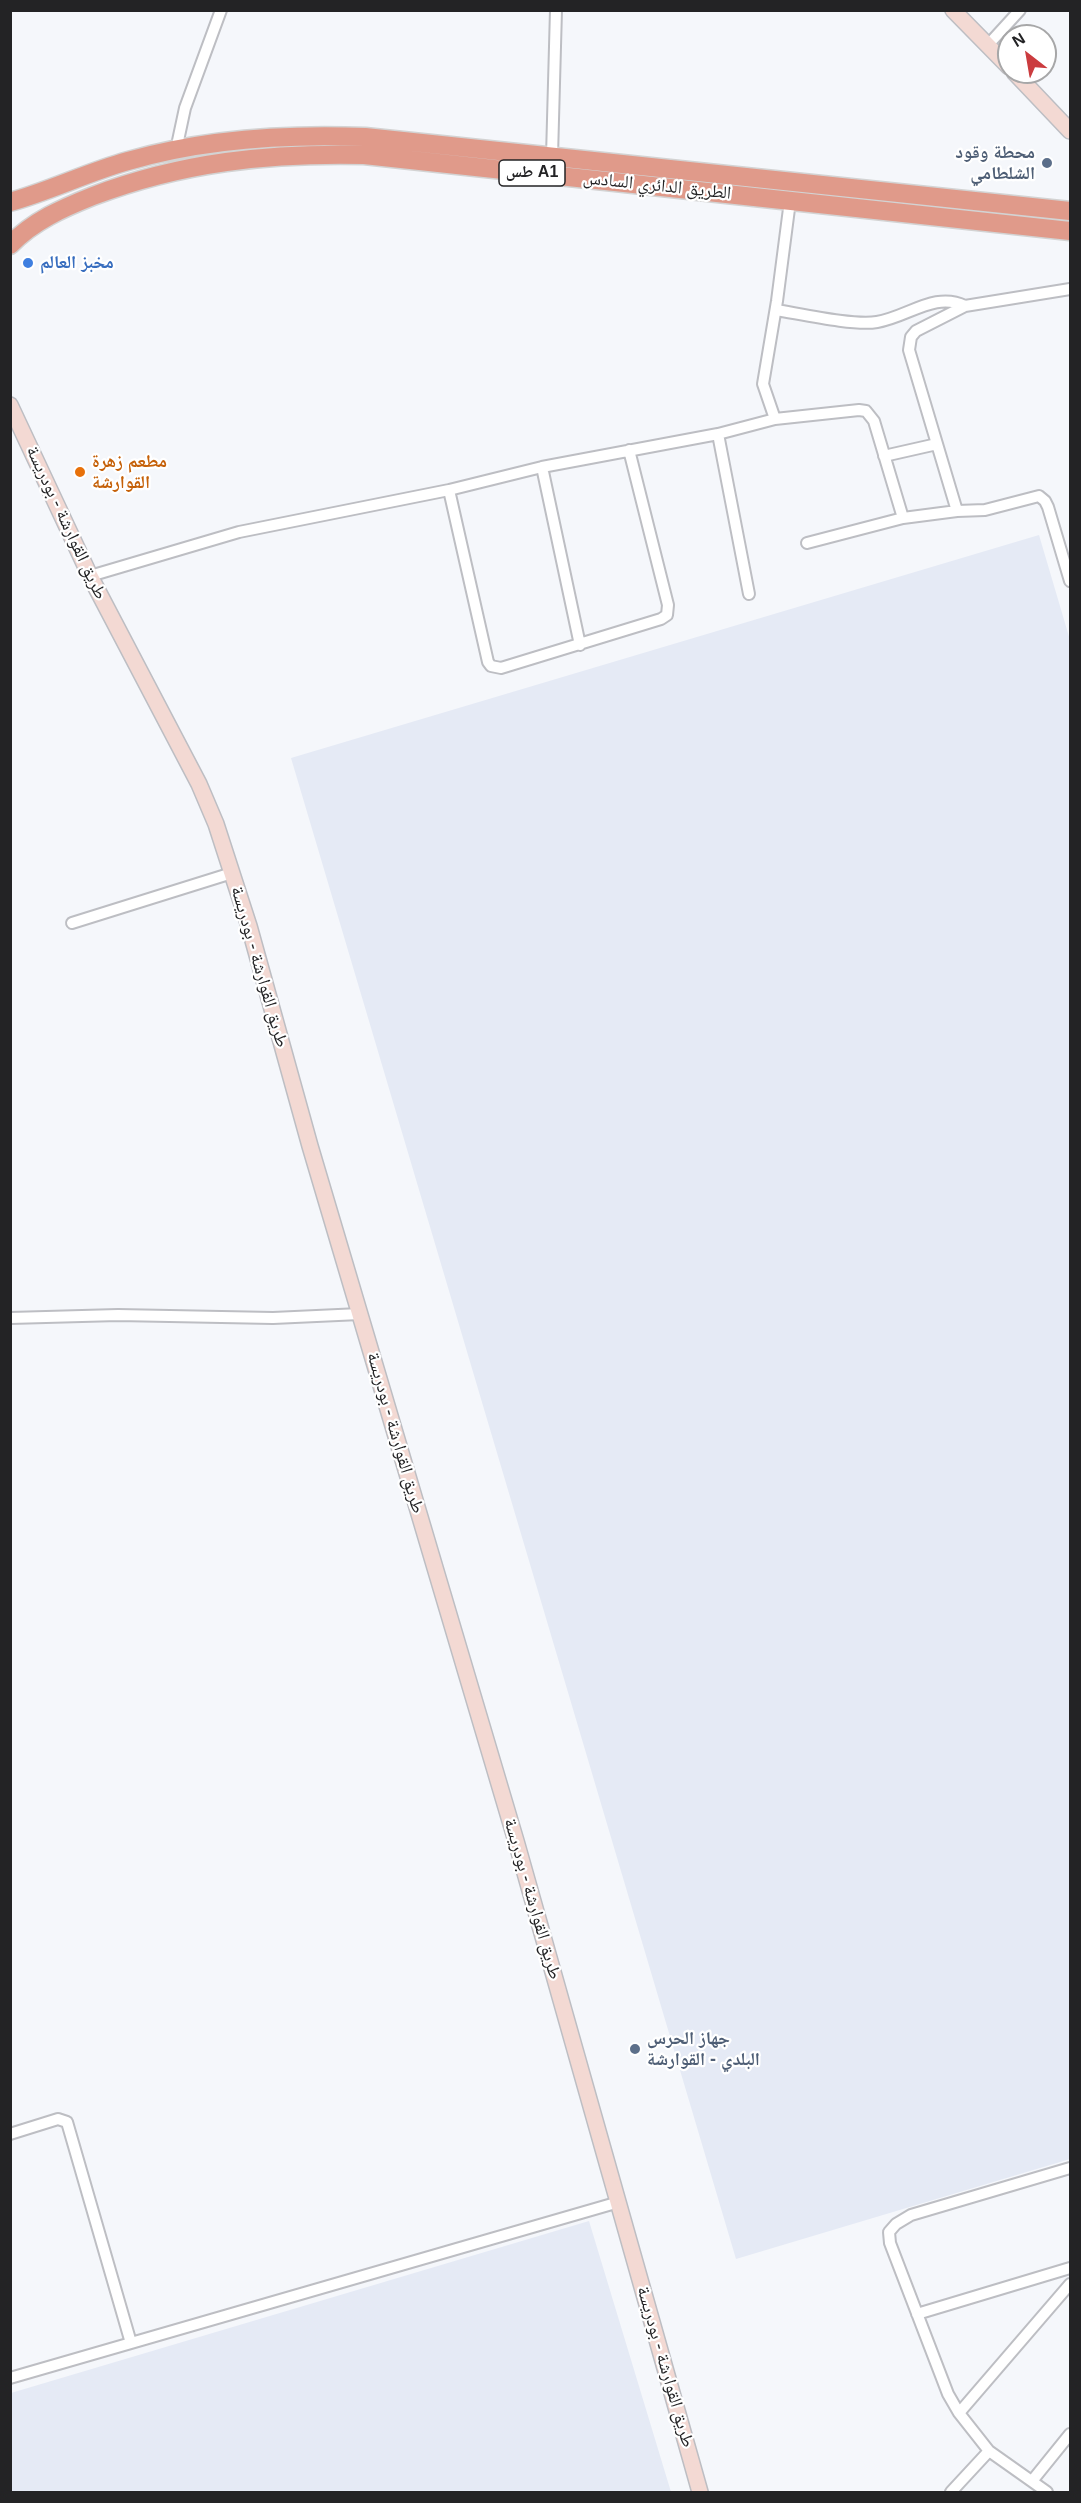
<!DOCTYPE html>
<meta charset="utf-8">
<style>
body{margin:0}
#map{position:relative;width:1081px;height:2503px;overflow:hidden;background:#f5f7fb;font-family:Helvetica,sans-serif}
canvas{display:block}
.frame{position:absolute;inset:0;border:12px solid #232325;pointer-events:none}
.north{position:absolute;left:997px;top:24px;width:60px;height:60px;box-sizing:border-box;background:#fff;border:2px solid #a7a7a8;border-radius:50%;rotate:329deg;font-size:16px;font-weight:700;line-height:24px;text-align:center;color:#232325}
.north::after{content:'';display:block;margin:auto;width:21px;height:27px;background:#cb3c3f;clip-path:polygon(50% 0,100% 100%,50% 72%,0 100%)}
</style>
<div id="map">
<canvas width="1081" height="2503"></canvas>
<div class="frame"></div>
<div class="north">N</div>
</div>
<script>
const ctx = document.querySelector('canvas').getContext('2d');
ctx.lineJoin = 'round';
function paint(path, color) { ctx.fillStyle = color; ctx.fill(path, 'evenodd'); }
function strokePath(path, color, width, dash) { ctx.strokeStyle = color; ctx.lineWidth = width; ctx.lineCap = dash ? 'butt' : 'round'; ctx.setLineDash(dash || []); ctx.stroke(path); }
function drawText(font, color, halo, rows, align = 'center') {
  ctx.font = font + ' Helvetica,"Noto Naskh Arabic",sans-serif'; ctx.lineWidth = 4.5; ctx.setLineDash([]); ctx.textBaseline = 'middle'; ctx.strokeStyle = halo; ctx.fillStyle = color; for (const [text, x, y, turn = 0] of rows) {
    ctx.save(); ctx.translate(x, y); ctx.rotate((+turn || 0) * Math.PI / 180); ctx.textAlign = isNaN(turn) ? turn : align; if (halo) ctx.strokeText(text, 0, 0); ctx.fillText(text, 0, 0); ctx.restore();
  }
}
const built = new Path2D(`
 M 1039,535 L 1070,640 L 1070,2159 L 736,2259 L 291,758 Z
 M 589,2221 L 671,2492 L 11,2492 L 11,2393 Z`);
const minor = new Path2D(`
 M 988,45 L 1020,10
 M 176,150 L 185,108 L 221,10
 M 552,156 L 556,10
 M 776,310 C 801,314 854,326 877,322 C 908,317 935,291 965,306
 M 775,419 L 763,384 L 777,301 L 790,201
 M 718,434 L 749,594
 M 884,456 L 937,444
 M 542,467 L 580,645
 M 449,490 L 488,662 L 491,666 L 501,668 L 661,619 L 667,615 L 668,605 L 629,450
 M 957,511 L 909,350 L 911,337 L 916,331 L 965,306 L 1070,289
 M 807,543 L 903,518 L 957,511 L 985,510 L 1039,496 L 1045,501 L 1048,507 L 1070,581
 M 90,576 L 239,532 L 449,490 L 542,467 L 718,434 L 775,419 L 859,410 L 866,411 L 874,421 L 903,518
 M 72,923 L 232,873
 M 10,1318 L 118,1315 L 273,1318 L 360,1314
 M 10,2134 L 58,2119 L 67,2122 L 131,2343
 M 917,2314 L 1070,2268
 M 10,2378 L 619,2202
 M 959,2413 L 1070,2284
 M 989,2451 L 959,2413 L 948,2394 L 890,2243 L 889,2232 L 896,2224 L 911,2215 L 1070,2168
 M 1032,2481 L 1070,2434
 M 951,2492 L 989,2451 L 1047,2492`);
const secondary = new Path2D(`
 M 953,10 L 1009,67
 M 1014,72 L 1070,131
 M 10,405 L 90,576 L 199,784 L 216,824 L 249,926 L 310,1146 L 516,1841 L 700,2492`);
const trunk = new Path2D(`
 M 10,202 C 50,191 88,172 128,161 C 204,139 287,134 365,137 L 1070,211
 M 10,245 C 33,221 63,208 93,196 C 182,162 269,153 364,155 L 1070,231`);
const markers = [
 [1047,163,6,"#5c6f8a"],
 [28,263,6,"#3f7fe0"],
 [80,472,6,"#e8710a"],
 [635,2049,6,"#5c6f8a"]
];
const shields = [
 [532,173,66]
];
const shieldNames = [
 ["طس A1",532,173]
];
const serviceNames = [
 ["محطة وقود",1035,153],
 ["الشلطامي",1035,174],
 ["جهاز الحرس",647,2039,"left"],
 ["البلدي - القوارشة",647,2060,"left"]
];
const streetNames = [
 ["الطريق الدائري السادس",657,186,6],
 ["طريق القوارشة - بودريسة",66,523,65],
 ["طريق القوارشة - بودريسة",259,967,74],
 ["طريق القوارشة - بودريسة",395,1433,74],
 ["طريق القوارشة - بودريسة",532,1899,74],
 ["طريق القوارشة - بودريسة",665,2367,74]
];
const shopNames = [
 ["مخبز العالم",40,263]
];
const foodNames = [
 ["مطعم زهرة",92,462],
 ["القوارشة",92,483]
];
paint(built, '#e5eaf5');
strokePath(minor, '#bdbec3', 14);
strokePath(secondary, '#bdbec3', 18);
strokePath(trunk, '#d3d3d3', 21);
strokePath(minor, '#fff', 10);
strokePath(secondary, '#f3d9d3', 15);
strokePath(trunk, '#e09a8a', 18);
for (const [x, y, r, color] of markers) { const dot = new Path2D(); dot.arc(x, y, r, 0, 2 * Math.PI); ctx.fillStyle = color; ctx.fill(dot); strokePath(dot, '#fff', 2); }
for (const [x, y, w] of shields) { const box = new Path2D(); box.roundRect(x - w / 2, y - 13, w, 26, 4.5); ctx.fillStyle = '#fff'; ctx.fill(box); strokePath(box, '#232325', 1.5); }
drawText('bold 16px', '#232325', null, shieldNames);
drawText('bold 18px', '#4e5e75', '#fff', serviceNames, 'right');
drawText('18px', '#232325', '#fff', streetNames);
drawText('bold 18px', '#366cbe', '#fff', shopNames, 'left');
drawText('bold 18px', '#c56008', '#fff', foodNames, 'left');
</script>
